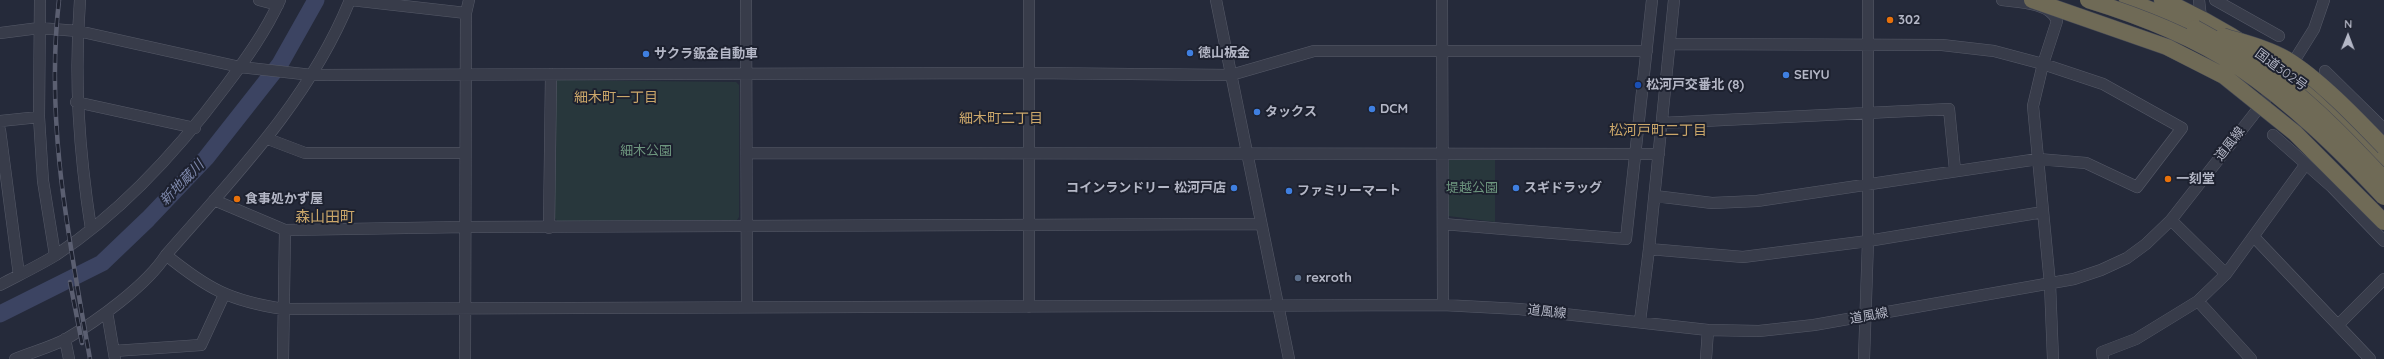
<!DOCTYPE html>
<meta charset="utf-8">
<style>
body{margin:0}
#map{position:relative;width:2384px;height:359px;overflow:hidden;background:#252a3a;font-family:Quicksand,sans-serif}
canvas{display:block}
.north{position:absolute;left:2328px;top:16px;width:40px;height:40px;-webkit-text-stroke:3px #1d212f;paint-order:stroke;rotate:1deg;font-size:11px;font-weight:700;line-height:16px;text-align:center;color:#b4b7c6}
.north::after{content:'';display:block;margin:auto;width:14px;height:18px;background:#b4b7c6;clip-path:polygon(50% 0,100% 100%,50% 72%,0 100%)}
</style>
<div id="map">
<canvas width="2384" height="359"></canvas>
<div class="north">N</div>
</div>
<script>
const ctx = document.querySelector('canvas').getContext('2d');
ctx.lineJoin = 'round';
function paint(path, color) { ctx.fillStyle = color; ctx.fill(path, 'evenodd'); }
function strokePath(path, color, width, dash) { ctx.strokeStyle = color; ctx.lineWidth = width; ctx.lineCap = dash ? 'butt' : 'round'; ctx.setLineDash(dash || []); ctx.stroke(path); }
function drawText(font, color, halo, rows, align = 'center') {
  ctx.font = font + ' Quicksand,"Noto Sans JP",sans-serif'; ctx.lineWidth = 4; ctx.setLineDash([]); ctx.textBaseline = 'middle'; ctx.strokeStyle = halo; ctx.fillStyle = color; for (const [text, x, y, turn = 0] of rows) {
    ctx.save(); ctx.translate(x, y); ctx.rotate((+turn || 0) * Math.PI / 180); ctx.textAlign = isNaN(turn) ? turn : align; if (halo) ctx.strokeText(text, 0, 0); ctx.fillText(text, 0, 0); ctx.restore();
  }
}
const green = new Path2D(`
 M 556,80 L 736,82 L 739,85 L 739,217 L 737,220 L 557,221 L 554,217 Z
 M 1449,159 L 1495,160 L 1495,222 L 1448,216 Z`);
const river = new Path2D(`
 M 0,314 L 102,263 L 148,219 L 206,158 L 280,64 L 316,0`);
const minor = new Path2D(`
 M 40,0 L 39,117 L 43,181 L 55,255
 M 80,0 C 74,79 79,151 91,229
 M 259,0 L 278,5
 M 351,0 L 466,13
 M 746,0 L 747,306
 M 1029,0 L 1029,307
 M 1216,0 L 1289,359
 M 1442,0 L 1443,305
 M 2002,0 C 2019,2 2051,3 2057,21 L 2043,64 L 2033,106 L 2050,284 L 2053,359
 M 2199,0 L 2201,18
 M 2215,0 L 2279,36
 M 0,33 L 39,28 L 78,31 L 240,67 L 312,75 L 1029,73 L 1231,75 L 1314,51 L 1647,51
 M 2289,69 L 2314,29 L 2324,0
 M 2325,71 L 2384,129
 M 76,102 L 195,128
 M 0,121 L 39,117
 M 1662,123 L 1949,109 L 1955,170
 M 0,130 L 19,275
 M 2273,135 L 2332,187 L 2384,241
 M 268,139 L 305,153 L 465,153
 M 747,153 L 1659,154
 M 1655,196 L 1712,203 L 1757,201 L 2038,159 L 2086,163 L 2137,187 L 2182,128 L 2103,84 L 2043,64 L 1994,51 L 1942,45 L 1671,44
 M 214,200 L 285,230 L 466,227 L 1260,224
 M 2171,220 L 2226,274
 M 1443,224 L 1626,239 L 1652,0
 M 549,228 L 551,74
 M 2254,237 L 2370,359
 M 1649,249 L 1743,257 L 1868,241 L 2043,212
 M 166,255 C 208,289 230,301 284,309 L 1443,305 L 1519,309 L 1708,330 L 1759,331 L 1814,325 L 2074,279 L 2101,270 L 2127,258 L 2146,244 L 2171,220 L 2276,86
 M 0,285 C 19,275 38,266 56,255 C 123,211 178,150 225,87 C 246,59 266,31 280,0
 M 2198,301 L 2251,359
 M 107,312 L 115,359
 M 1640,321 L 1649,249 L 1674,0
 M 2338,325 L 2384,279
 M 65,339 L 69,359
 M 114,351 L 201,345 L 224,295
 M 15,359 C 32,352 51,347 66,339 C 97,321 147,285 166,255 C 235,176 310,99 350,0
 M 283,359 L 285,230
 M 465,359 L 466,13 L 469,0
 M 1706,359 L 1708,330
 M 1864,359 L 1868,241 L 1868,0
 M 2103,359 L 2102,352 L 2136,339 L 2198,301 L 2226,274 L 2303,168`);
const highway = new Path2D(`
 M 2127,0 L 2195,28
 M 2162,0 C 2251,38 2317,94 2384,163`);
const rail = new Path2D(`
 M 59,0 C 45,123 69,239 90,359
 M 70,282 L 82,343`);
const highwayBridge = new Path2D(`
 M 2032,0 L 2167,47 L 2224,76 L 2295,133 L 2384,222
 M 2088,0 C 2140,16 2192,36 2237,66 C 2292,103 2339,149 2384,197
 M 2195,28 C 2224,44 2253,60 2280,80 C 2318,109 2351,144 2384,179
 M 2223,36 C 2245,43 2267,48 2286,59 C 2319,79 2357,119 2384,147`);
const markers = [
 [1890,20,4,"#e8710a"],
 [1190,53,4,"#3f7fe0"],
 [646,54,4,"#3f7fe0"],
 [1786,75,4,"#3f7fe0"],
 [1638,85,4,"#1a4fb4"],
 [1372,109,4,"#3f7fe0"],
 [1257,112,4,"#3f7fe0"],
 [2168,179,4,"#e8710a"],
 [1234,188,4,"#3f7fe0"],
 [1516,188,4,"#3f7fe0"],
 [1289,191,4,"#3f7fe0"],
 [237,199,4,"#e8710a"],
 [1298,278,4,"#5c6f8a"]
];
const poiNames = [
 ["302",1898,20],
 ["徳山板金",1198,53],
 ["サクラ鈑金自動車",654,54],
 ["SEIYU",1794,75],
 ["松河戸交番北 (8)",1646,85],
 ["DCM",1380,109],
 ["タックス",1265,112],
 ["一刻堂",2176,179],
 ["コインランドリー 松河戸店",1226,188,"right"],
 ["スギドラッグ",1524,188],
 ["ファミリーマート",1297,191],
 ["食事処かず屋",245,199],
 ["rexroth",1306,278]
];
const streetNames = [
 ["国道302号",2281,70,36],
 ["道風線",2230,144,-52],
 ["道風線",1547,312,6],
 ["道風線",1869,316,-10]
];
const parkNames = [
 ["細木公園",646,151],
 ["堤越公園",1472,188]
];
const neighbourhoodNames = [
 ["細木町一丁目",616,98],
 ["細木町二丁目",1001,119],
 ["松河戸町二丁目",1658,131]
];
const waterNames = [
 ["新地蔵川",182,183,-46]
];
const quarterNames = [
 ["森山田町",325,217]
];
paint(green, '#28373c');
strokePath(river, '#3c4462', 17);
strokePath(minor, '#565a68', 12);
strokePath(highway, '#434755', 17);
strokePath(minor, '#383c4a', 11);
strokePath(highway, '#6f6a56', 16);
strokePath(rail, '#5b5f71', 4.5);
strokePath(rail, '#1d212f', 3, [9]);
strokePath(highwayBridge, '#434755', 17, []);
strokePath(highwayBridge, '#6f6a56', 16);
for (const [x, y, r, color] of markers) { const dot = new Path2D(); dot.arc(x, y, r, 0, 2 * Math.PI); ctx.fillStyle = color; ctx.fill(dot); strokePath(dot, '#1d212f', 1.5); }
drawText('bold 13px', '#b4b7c6', '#1d212f', poiNames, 'left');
drawText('13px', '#b4b7c6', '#1d212f', streetNames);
drawText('13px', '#6d957e', '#1d212f', parkNames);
drawText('14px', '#cba76a', '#1d212f', neighbourhoodNames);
drawText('italic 14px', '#7e88ab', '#1d212f', waterNames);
drawText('15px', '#cba76a', '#1d212f', quarterNames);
</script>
